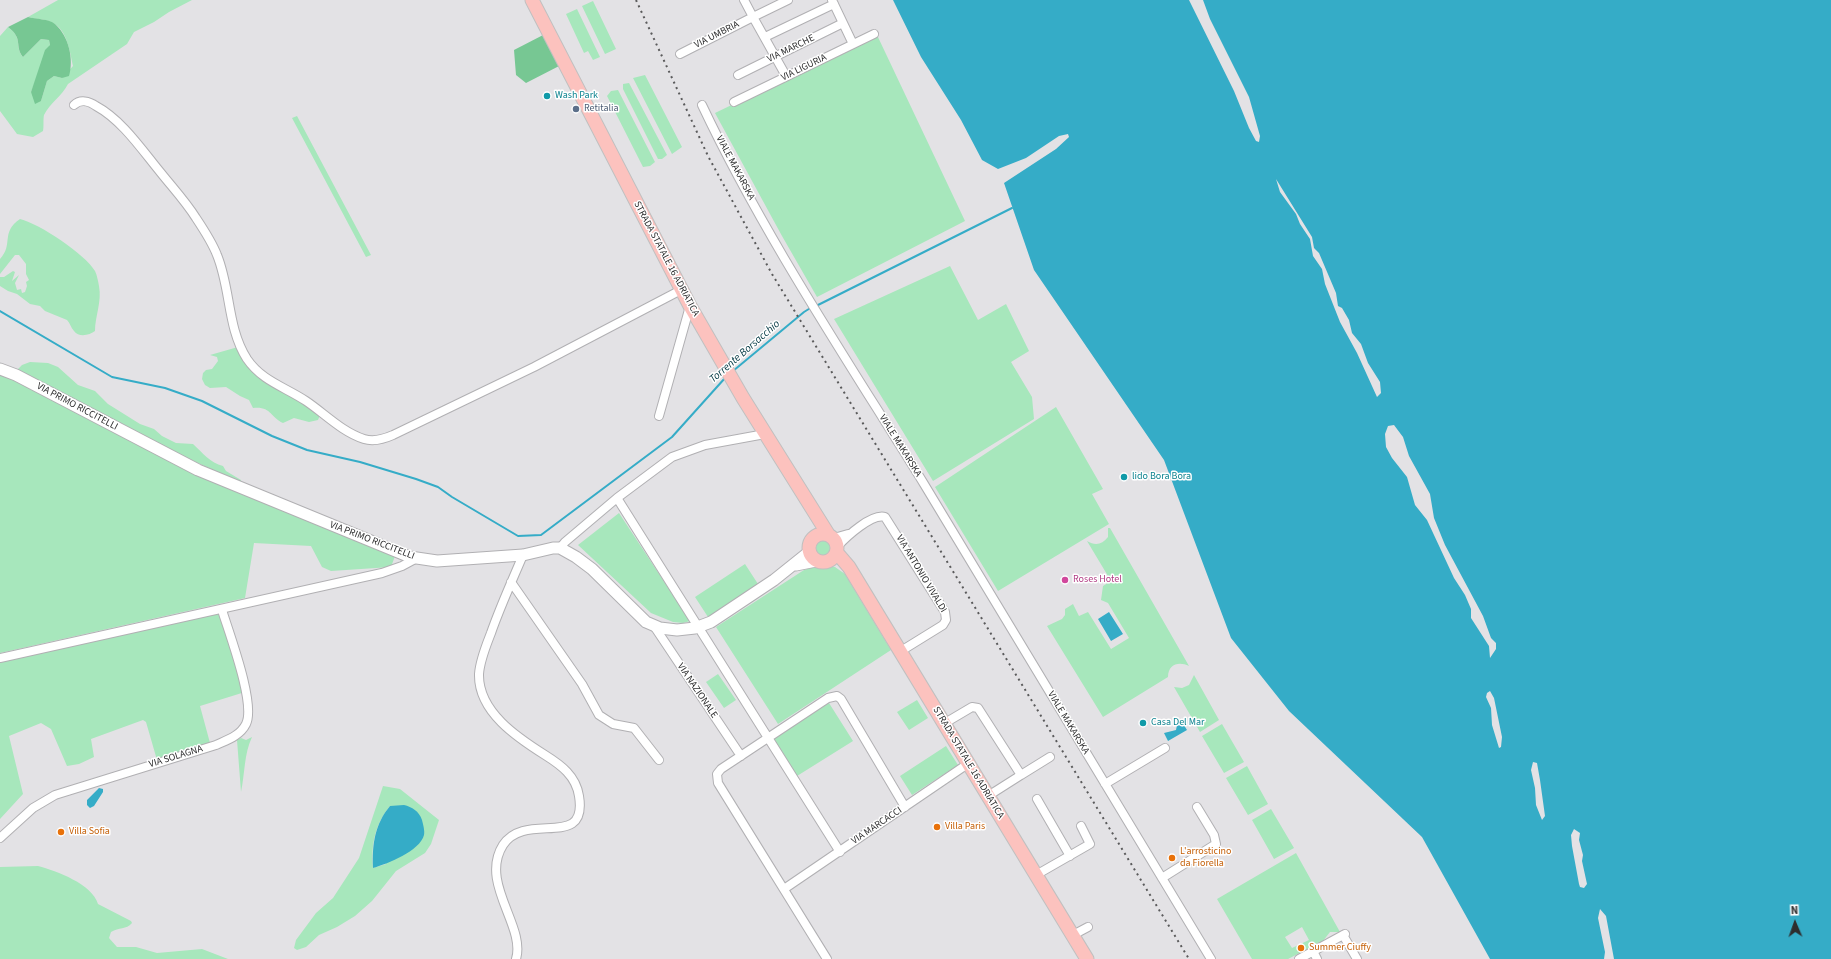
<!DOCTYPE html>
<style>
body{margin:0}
#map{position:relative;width:1831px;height:959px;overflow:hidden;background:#e3e2e5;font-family:"Source Sans 3",sans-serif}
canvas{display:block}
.north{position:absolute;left:1775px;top:903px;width:40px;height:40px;-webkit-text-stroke:3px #fff;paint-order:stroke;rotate:358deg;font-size:11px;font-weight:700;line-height:16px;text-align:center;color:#2d2d2e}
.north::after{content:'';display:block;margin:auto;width:14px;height:18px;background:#2d2d2e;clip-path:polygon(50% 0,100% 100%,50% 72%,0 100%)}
</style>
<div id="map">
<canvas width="1831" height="959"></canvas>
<div class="north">N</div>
</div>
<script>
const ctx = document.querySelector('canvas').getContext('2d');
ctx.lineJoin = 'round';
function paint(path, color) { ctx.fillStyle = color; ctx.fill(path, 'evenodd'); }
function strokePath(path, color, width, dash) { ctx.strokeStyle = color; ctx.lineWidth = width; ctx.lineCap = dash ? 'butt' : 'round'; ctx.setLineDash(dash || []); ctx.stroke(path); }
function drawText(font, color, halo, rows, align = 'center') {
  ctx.font = font + ' "Source Sans 3",sans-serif'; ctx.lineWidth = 3; ctx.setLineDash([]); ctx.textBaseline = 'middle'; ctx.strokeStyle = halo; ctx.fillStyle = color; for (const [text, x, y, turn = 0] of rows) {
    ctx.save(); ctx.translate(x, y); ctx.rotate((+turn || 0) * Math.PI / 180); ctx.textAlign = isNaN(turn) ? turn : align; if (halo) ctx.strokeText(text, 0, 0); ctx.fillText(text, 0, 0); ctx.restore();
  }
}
const green = new Path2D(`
 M 58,0 L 192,0 L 169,12 L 154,22 L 134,32 L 127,44 L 68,84 C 62,96 50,103 44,115 C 43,119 44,127 43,131 L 33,137 L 17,134 L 0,111 L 0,36 L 8,27 C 24,39 14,47 23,57 L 41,39 L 49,40 L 50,45 C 41,60 38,76 31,92 L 41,101 L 47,81 L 54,76 L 62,78 L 73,66 C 70,52 67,30 53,23 C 46,19 36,19 28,17 Z
 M 593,1 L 616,49 L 605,54 L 582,6 Z
 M 577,9 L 600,57 L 593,60 L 588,51 L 584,53 L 566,14 Z
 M 877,35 L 965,221 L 817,297 L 782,236 L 715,113 Z
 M 645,75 L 682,147 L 672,154 L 633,78 Z
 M 629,83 L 667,155 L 662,159 L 658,159 L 623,89 L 623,84 Z
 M 618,90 L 655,162 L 650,166 L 643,167 L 607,96 L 611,91 Z
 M 297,116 L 371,255 L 366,257 L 292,118 Z
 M 20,219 C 40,224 85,254 95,271 C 97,275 98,281 99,286 C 102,302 95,316 95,331 C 90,335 79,338 74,331 C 71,328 70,323 67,320 L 45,311 L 40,306 L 30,304 L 17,294 L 8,291 L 0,286 L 0,275 L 0,277 L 4,277 L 13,271 L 15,272 L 12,281 L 19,275 L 15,283 L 17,290 L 21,289 L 22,293 L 25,292 L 27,286 L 26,282 L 29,280 L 26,274 L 26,264 L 19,255 L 15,255 L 0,274 L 0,259 C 14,244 0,233 20,219 Z
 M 950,266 L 978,320 L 1006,304 L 1029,351 L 1011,362 L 1032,397 L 1034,419 L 933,481 L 834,319 Z
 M 238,347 L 247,362 L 320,415 L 318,420 L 309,422 L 294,418 L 283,423 C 270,417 271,406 253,408 L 249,400 L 240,396 L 226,387 L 210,388 L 205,385 L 202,379 L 203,373 L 206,370 L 212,369 L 218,361 L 217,357 L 210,355 Z
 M 30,362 L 48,363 L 58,367 L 78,385 L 95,391 L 108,404 L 140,424 L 154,429 L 162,436 L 176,443 L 193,444 C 203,453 210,463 223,466 L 226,471 L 241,480 L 241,483 L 157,444 L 16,371 L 22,365 Z
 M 0,374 L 395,556 L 391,567 L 331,571 L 322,567 L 311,546 L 254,543 L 245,598 L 0,653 Z
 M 1056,407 L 1103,489 L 1092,494 L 1109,524 L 998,591 L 935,487 Z
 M 619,513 L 690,621 L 683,623 L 673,622 L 651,613 L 578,545 Z
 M 1108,528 L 1110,528 L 1189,666 C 1179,661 1168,664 1168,677 L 1103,717 L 1047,626 L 1062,619 L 1065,615 L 1065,609 L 1073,604 L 1079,616 L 1088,612 L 1111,649 L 1129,638 L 1108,603 L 1101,600 L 1103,586 L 1111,581 L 1087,541 C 1095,546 1102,545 1108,537 Z
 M813 548a10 10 0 1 1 20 0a10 10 0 1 1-20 0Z
 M 745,564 L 758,584 L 708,617 L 695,597 Z
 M 814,567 L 835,567 L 845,574 L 891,650 L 778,724 L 716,627 L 804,570 Z
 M 221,612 L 245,692 L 200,706 L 210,743 L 157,760 L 146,722 L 143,720 L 91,739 L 94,757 L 79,764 L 67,766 L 51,729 L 41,723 L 9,736 L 23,794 L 0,819 L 0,662 Z
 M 718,674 L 736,700 L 724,708 L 706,682 Z
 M 1194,675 L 1219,720 L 1200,732 L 1174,687 L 1182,688 L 1189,685 Z
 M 917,700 L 928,718 L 909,730 L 897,712 Z
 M 829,703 L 853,741 L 797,776 L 773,738 Z
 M 1222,724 L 1244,762 L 1224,773 L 1202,736 Z
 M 252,737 C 244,754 245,773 241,792 L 237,740 L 241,738 L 246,740 Z
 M 946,746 L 958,765 L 912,795 L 900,776 Z
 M 1247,766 L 1268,804 L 1248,815 L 1226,778 Z
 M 383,786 L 400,789 L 439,820 L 431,844 L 425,853 L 396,871 L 372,901 L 355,916 L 337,927 L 319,935 L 306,947 L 297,950 L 294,948 L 296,940 L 316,913 L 333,898 L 359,858 ZM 390,806 L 386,864 L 373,868 C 371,845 375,824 390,806 Z
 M 1271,809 L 1294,848 L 1274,859 L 1252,820 Z
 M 1296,853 L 1340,932 L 1330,932 L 1323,941 L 1288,959 L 1252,959 L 1217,899 ZM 1302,927 L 1309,940 L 1292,948 L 1285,937 Z
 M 38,866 C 57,871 92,884 98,904 L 131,921 L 132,923 C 126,930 119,927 111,932 L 109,938 L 117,947 L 136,947 L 157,953 L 202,949 L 228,959 L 0,959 L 0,867 Z`);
const forest = new Path2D(`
 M 28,17 C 36,19 49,19 55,24 C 69,36 74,60 69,76 L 62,78 L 54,76 L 47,81 L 41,101 L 35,104 L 31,92 L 45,50 L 50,45 L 49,40 L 41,39 L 23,57 C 14,46 24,39 8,27 Z
 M 547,33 L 563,64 L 526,83 L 516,75 L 514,50 Z`);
const water = new Path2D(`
 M 893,0 L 1831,0 L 1831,959 L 1490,959 L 1422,837 L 1289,711 L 1231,638 L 1164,460 L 1034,270 L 1004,183 L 1056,149 L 1069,137 L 1068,134 L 1059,136 L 1026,158 L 998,169 L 982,160 L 961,120 L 921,57 Z
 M 1109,612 L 1123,634 L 1111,641 L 1098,619 Z
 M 1182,722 L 1187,730 L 1168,741 L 1164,733 L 1176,730 L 1177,725 Z
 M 99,788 L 103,789 L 103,792 L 94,806 L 90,808 L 87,805 L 87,800 Z
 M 404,805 C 412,807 419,811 422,820 C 423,824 425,831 424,835 C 420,851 387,864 373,868 C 372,844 375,824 390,806 Z`);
const pier = new Path2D(`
 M 1189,0 L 1203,0 L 1210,19 L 1249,97 L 1260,136 L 1259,142 L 1256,141 L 1249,128 L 1234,91 Z
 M 1276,179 L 1312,237 L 1314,248 L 1319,253 L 1336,293 L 1338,306 L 1342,308 L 1349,320 L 1352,333 L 1361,344 L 1368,363 L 1380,382 L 1381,393 L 1377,397 L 1357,353 L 1340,322 L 1325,284 L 1322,269 L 1313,256 L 1310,239 L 1300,224 L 1296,214 L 1280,192 Z
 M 1394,425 L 1403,437 L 1409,456 L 1430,494 L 1434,518 L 1445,545 L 1483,616 L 1491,638 L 1496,643 L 1496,649 L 1490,658 L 1489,646 L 1471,618 L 1471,609 L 1465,595 L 1454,578 L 1427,520 L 1415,505 L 1407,477 L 1392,458 L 1386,447 L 1385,434 L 1388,426 Z
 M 1490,691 L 1494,698 L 1502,737 L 1501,747 L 1499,748 L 1492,725 L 1491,708 L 1486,697 L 1487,693 Z
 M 1533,762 L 1537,763 L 1540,780 L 1545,816 L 1542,820 L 1536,805 L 1535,788 L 1531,770 Z
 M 1574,829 L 1580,833 L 1579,840 L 1583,855 L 1582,861 L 1587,884 L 1584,888 L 1580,887 L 1579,884 L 1572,846 L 1571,835 Z
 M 1600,909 L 1606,916 L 1614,959 L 1604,959 L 1605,952 L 1598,918 Z`);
const stream = new Path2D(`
 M 816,306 L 1012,208
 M 0,311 L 112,377 L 165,388 L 202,401 L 272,436 L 307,450 L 360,462 L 416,479 L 438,487 L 452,497 L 518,536 L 541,535 L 672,437 L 725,378
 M 733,371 L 804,312 L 812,307`);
const street = new Path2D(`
 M 832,0 L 853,44
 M 765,37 L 834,4
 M 680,54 L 753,17 L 744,0
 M 738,75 L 843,23
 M 786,76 L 753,17 L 788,0
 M 734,102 L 874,34
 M 74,105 C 80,99 89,101 96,106 C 122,120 142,150 161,173 C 173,188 186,202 196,218 C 204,230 212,242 217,255 C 231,289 227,328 247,359 C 262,381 285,387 306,401 C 324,413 342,432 364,439 C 374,442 384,439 393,435 L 534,367 L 681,290
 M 702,105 C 764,236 848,361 924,484 C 1021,642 1116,801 1211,959
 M 659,416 L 690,306
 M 617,498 L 840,852
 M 834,538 L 848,534
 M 838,546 C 846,537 872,513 885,517 L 945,612 L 946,620 L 943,625 L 901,651
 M 560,548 L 565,542 L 617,498 L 672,457 L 705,445 L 765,434
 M 511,582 L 582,684 L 599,715 L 613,724 L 634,728 L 659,760
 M 654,626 L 741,756
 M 0,658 L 382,573 L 402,566 L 415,559
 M 945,723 L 972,707 L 978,708 L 1021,775 L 988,796
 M 1021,775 L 1050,757
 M 1105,784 L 1165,748
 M 1037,799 L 1070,856
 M 0,838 L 33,808 L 55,795 L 216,745 C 227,740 240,736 246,724 C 256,704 229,633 222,610
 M 1036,875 L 1090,844 L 1081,826
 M 1162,878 L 1216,844 L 1214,835 L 1197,807
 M 784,889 L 969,763
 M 1073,935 L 1088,927
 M 1343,935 L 1357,959
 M 1313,951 L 1317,959
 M 516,959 C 526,926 479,883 503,845 C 526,810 588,851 579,796 C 576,776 561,765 545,755 C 518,738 478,712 479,674 C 480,660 486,646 491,633 C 500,607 512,581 523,555
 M 827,959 L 718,783 L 717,774 L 721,769 L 828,698 L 837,696 L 841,699 L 905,807
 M 1299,959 L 1345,934`);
const secondary = new Path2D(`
 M 0,369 L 16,375 L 198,470 L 410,557 L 437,561 L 523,555 L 553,548 L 560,548 L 576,557 L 592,569 L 646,622 L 660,628 L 677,630 L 695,628 L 711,622 L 774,580 L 809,552
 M 796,565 L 816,561`);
const primary = new Path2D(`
 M 532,0 L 690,306 L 743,398 L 828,534
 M809 548a14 14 0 1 1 28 0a14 14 0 1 1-28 0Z
 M 837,553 L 849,567 L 1087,959`);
const rail = new Path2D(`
 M 636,0 L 708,156 L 772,274 L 1189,959`);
const markers = [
 [547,96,4,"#0f9aa8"],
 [576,109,4,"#5c6f8a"],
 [1124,477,4,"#0f9aa8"],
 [1065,580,4,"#d1479c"],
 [1143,723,4,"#0f9aa8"],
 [937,827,4,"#e8710a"],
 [61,832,4,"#e8710a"],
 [1172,858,4,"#e8710a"],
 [1301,948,4,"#e8710a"]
];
const streetNames = [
 ["VIA UMBRIA",717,35,-27],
 ["VIA MARCHE",791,49,-26],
 ["VIA LIGURIA",804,68,-26],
 ["VIALE MAKARSKA",735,168,62],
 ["STRADA STATALE 16 ADRIATICA",666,259,62],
 ["VIA PRIMO RICCITELLI",77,407,28],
 ["VIALE MAKARSKA",900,446,58],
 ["VIA PRIMO RICCITELLI",372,541,21],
 ["VIA ANTONIO VIVALDI",921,574,59],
 ["VIA NAZIONALE",697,691,56],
 ["VIALE MAKARSKA",1068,723,59],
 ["VIA SOLAGNA",176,757,-17],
 ["STRADA STATALE 16 ADRIATICA",968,763,59],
 ["VIA MARCACCI",877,826,-34]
];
const cultureNames = [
 ["Wash Park",555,96],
 ["lido Bora Bora",1132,477],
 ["Casa Del Mar",1151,723]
];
const serviceNames = [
 ["Retitalia",584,109]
];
const hotelNames = [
 ["Roses Hotel",1073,580]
];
const foodNames = [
 ["Villa Paris",945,827],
 ["Villa Sofia",69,832],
 ["L'arrosticino",1180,852],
 ["da Fiorella",1180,864],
 ["Summer Ciuffy",1309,948]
];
const waterNames = [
 ["Torrente Borsacchio",745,352,-41]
];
paint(green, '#a7e7bc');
paint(forest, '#77c793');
paint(water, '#35acc7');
paint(pier, '#e3e2e5');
strokePath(stream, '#35acc7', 2);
strokePath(street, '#b1b0b3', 10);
strokePath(secondary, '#b1b0b3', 13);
strokePath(primary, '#c0c0c0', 15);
strokePath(street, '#fff', 8);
strokePath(secondary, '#fff', 11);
strokePath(primary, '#fcc2be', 13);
strokePath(rail, '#5a5a5b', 2, [2, 4]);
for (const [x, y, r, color] of markers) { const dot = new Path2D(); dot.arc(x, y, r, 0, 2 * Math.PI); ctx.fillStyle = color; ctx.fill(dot); strokePath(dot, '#fff', 1.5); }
drawText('10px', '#2d2d2e', '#fff', streetNames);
drawText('10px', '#0d838f', '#fff', cultureNames, 'left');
drawText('10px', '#4e5e75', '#fff', serviceNames, 'left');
drawText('10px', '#b23c85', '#fff', hotelNames, 'left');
drawText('10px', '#c56008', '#fff', foodNames, 'left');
drawText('italic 11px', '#003641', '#fff', waterNames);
</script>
